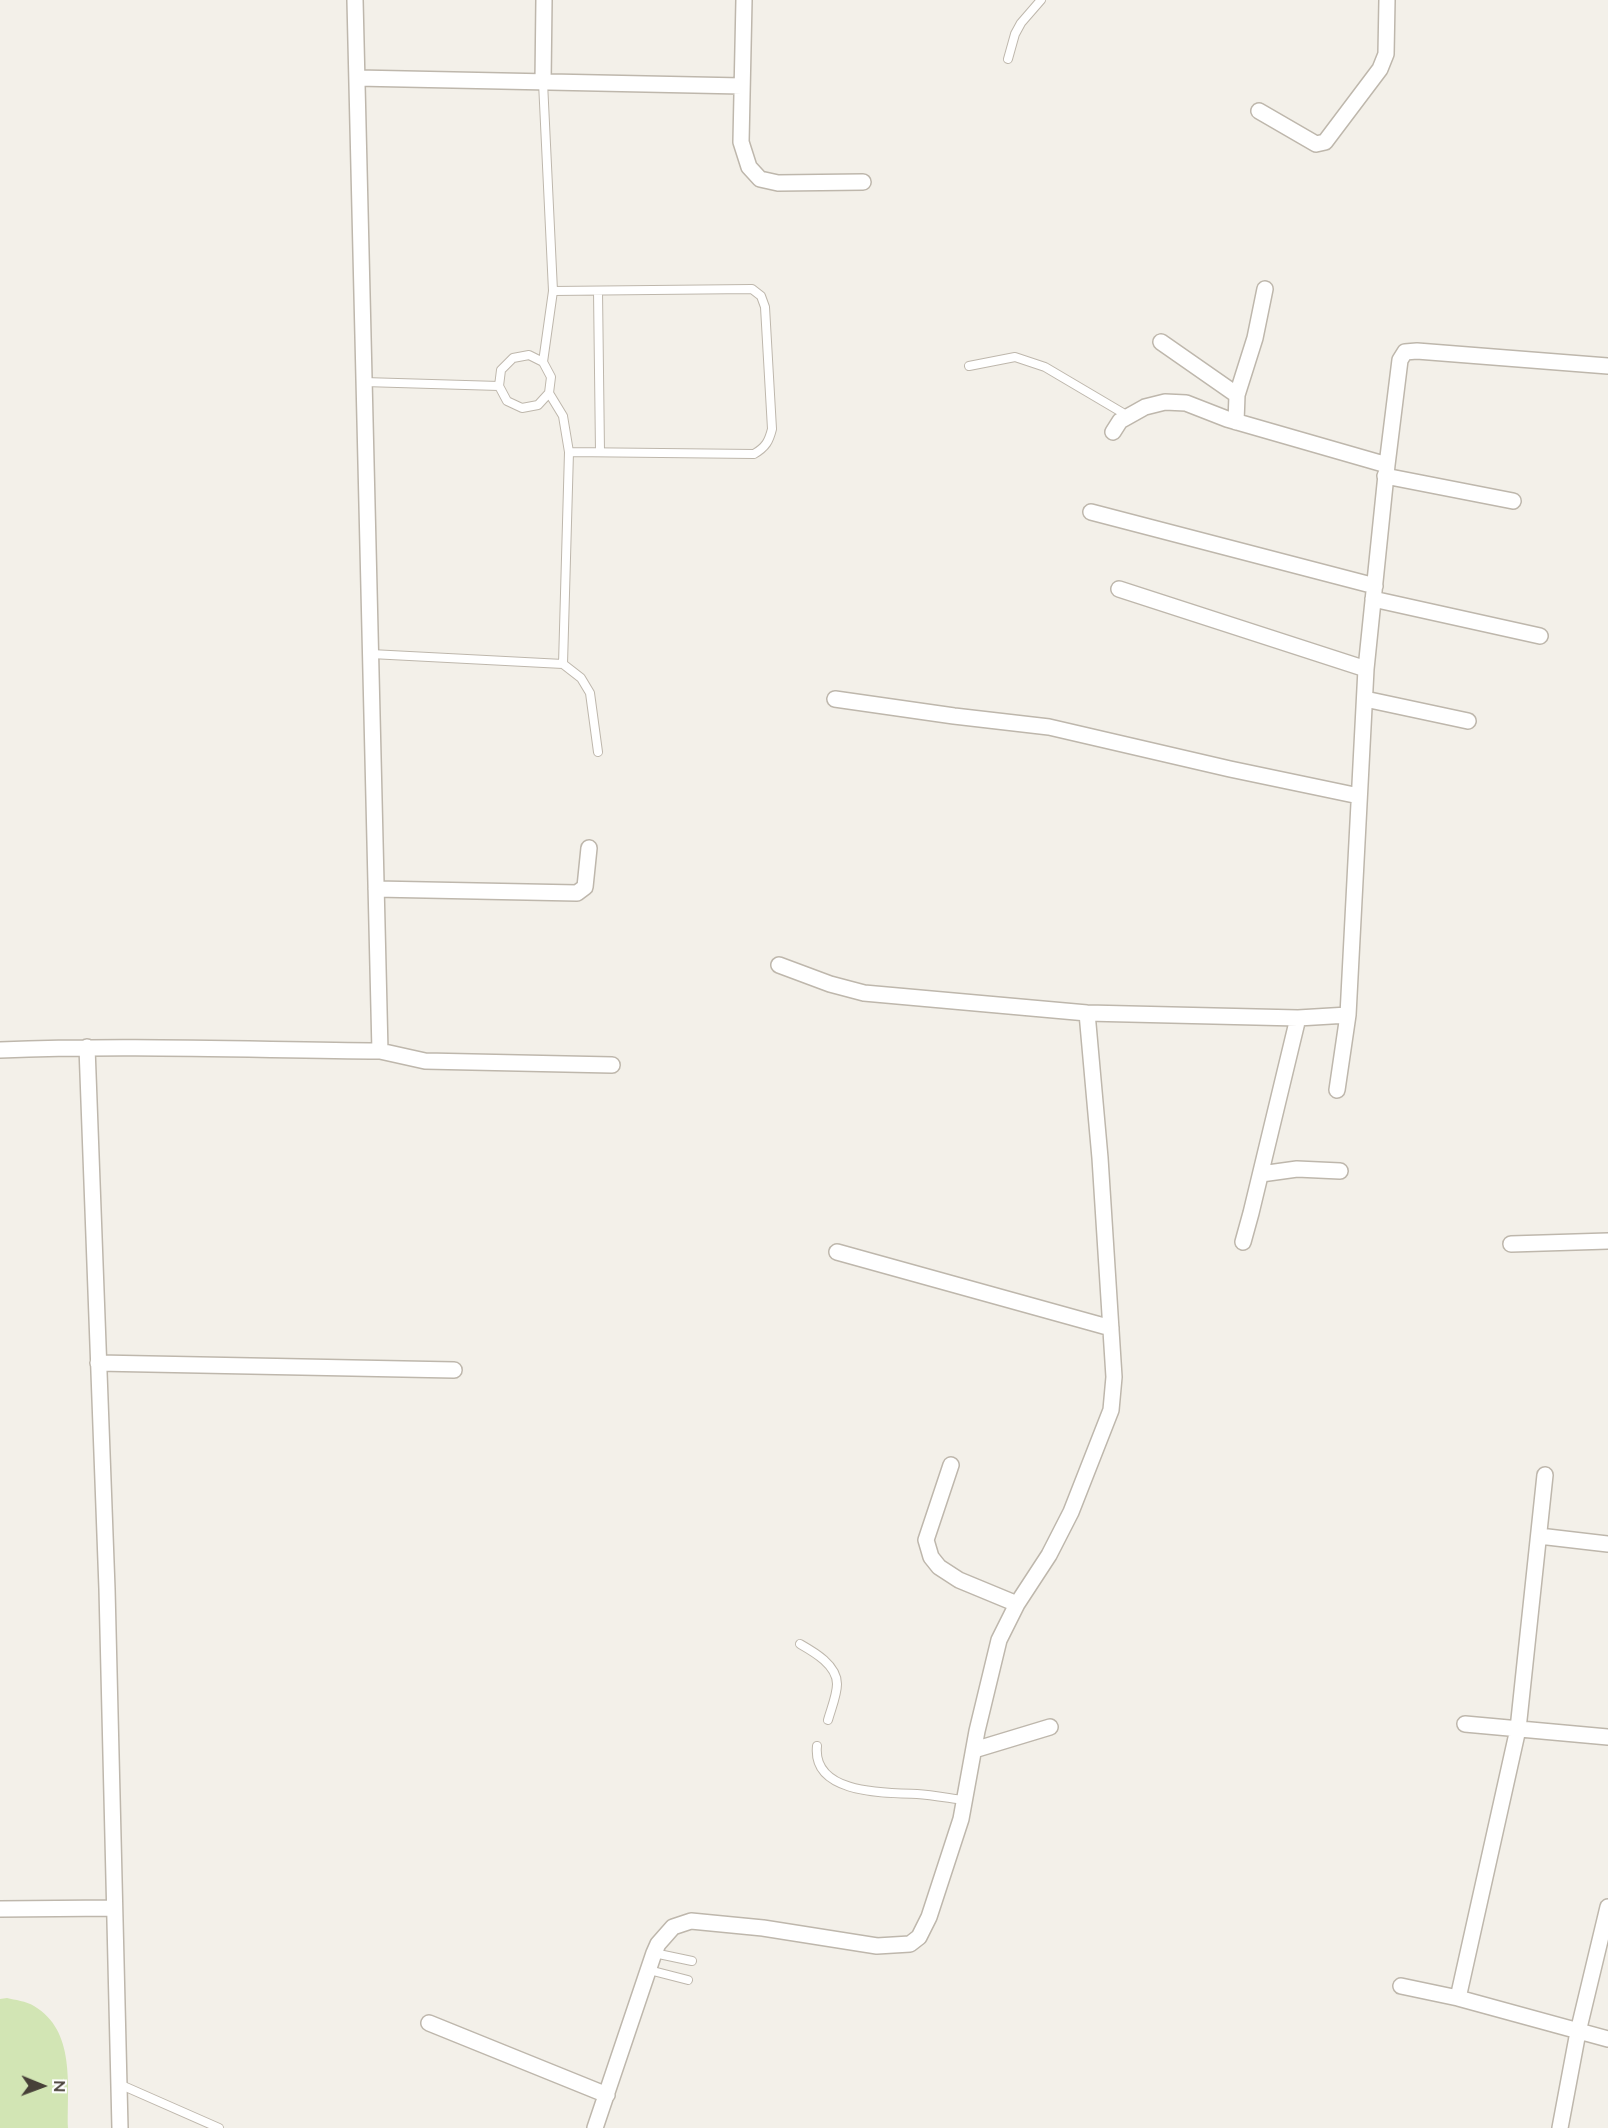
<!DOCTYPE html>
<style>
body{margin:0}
#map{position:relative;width:1608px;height:2128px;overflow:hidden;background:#f3f0e9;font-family:Mulish,sans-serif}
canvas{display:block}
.north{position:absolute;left:12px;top:2056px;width:60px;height:60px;-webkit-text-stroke:4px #fff;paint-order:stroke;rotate:91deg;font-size:16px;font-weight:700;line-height:24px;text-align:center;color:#474038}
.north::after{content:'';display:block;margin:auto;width:21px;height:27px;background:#474038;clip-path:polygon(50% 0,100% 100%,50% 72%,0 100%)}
</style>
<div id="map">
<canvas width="1608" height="2128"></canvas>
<div class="north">N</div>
</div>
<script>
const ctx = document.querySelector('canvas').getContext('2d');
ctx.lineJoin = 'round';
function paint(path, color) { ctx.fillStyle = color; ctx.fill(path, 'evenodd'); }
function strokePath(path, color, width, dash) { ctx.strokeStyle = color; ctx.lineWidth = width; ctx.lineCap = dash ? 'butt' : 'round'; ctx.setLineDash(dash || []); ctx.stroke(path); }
const green = new Path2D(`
 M 7,1998 C 15,2000 26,2001 34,2006 C 76,2031 67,2085 68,2128 L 0,2128 L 0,1999 Z`);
const lane = new Path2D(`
 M 1008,59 L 1015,34 L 1021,23 L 1041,0
 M 543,82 L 553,291 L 543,362 L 551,377 L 549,393 L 538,405 L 522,408 L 507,401 L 499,386 L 501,370 L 513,358 L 529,355 L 543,362
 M 553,291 L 752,289 L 761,296 L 765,307 L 772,429 C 769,441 766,447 754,454 L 569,452
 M 598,291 L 600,452
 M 969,366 L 1015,357 L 1045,367 L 1128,416
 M 364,382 L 499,386
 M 371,654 L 563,664 L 569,452 L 563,416 L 549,393
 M 563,664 L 581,678 L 590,693 L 598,752
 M 800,1644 C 814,1652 837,1665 837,1684 C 837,1695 831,1709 828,1720
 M 817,1746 C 812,1794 884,1793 917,1794 C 932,1795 948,1798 963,1800
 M 654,1953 L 692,1961
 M 649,1970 L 688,1980
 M 119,2084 L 219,2128`);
const street = new Path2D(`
 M 744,0 L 741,142 L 749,167 L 760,179 L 778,183 L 863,182
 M 357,78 L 742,86
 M 543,82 L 544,0
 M 1259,111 L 1316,144 L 1325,142 L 1380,69 L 1386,54 L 1387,0
 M 1161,342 L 1237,395 L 1236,422
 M 1237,395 L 1255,338 L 1265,289
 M 1113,432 L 1120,421 L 1145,407 L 1165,402 L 1186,403 L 1227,419 L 1387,465
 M 1385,476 L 1513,501
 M 1091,512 L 1375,586
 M 1119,589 L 1366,669
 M 1373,599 L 1540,636
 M 835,699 L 954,716 L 1049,727 L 1230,769 L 1359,796
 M 1365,699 L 1468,721
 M 376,889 L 577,893 L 585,887 L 589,848
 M 779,965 L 830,984 L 864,993 L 1087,1013 L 1298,1018 L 1348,1015 L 1366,669 L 1387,465 L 1400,360 L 1405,352 L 1417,351 L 1608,366
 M 87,1047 L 107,1589 L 120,2128
 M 0,1050 C 126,1045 253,1050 380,1051 L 355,0
 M 380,1051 L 425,1061 L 612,1065
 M 1337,1090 L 1348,1015
 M 1261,1174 L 1297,1169 L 1340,1171
 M 1243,1242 L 1251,1213 L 1298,1018
 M 1511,1244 L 1608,1241
 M 837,1252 L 1111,1328
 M 98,1363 L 454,1370
 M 951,1465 L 926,1540 L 931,1557 L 939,1567 L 959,1580 L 1017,1604
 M 1539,1536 L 1608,1544
 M 1465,1724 L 1608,1737
 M 974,1750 L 1050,1727
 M 0,1909 L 114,1908
 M 1401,1986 L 1458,1998 L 1608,2039
 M 1458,1998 L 1518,1729 L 1545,1475
 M 429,2023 L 607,2095
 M 595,2128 L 654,1953 L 658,1944 L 673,1927 L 691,1921 L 763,1928 L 877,1946 L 910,1944 L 919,1937 L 929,1917 L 961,1819 L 977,1731 L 999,1640 L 1017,1604 L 1049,1555 L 1071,1512 L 1111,1410 L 1114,1377 L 1100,1158 L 1087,1013
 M 1560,2128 L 1578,2032 L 1608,1907`);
paint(green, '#d2e5b4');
strokePath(lane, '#beb7ac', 10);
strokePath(street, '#beb7ac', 18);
strokePath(lane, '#fff', 8);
strokePath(street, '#fff', 15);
</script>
